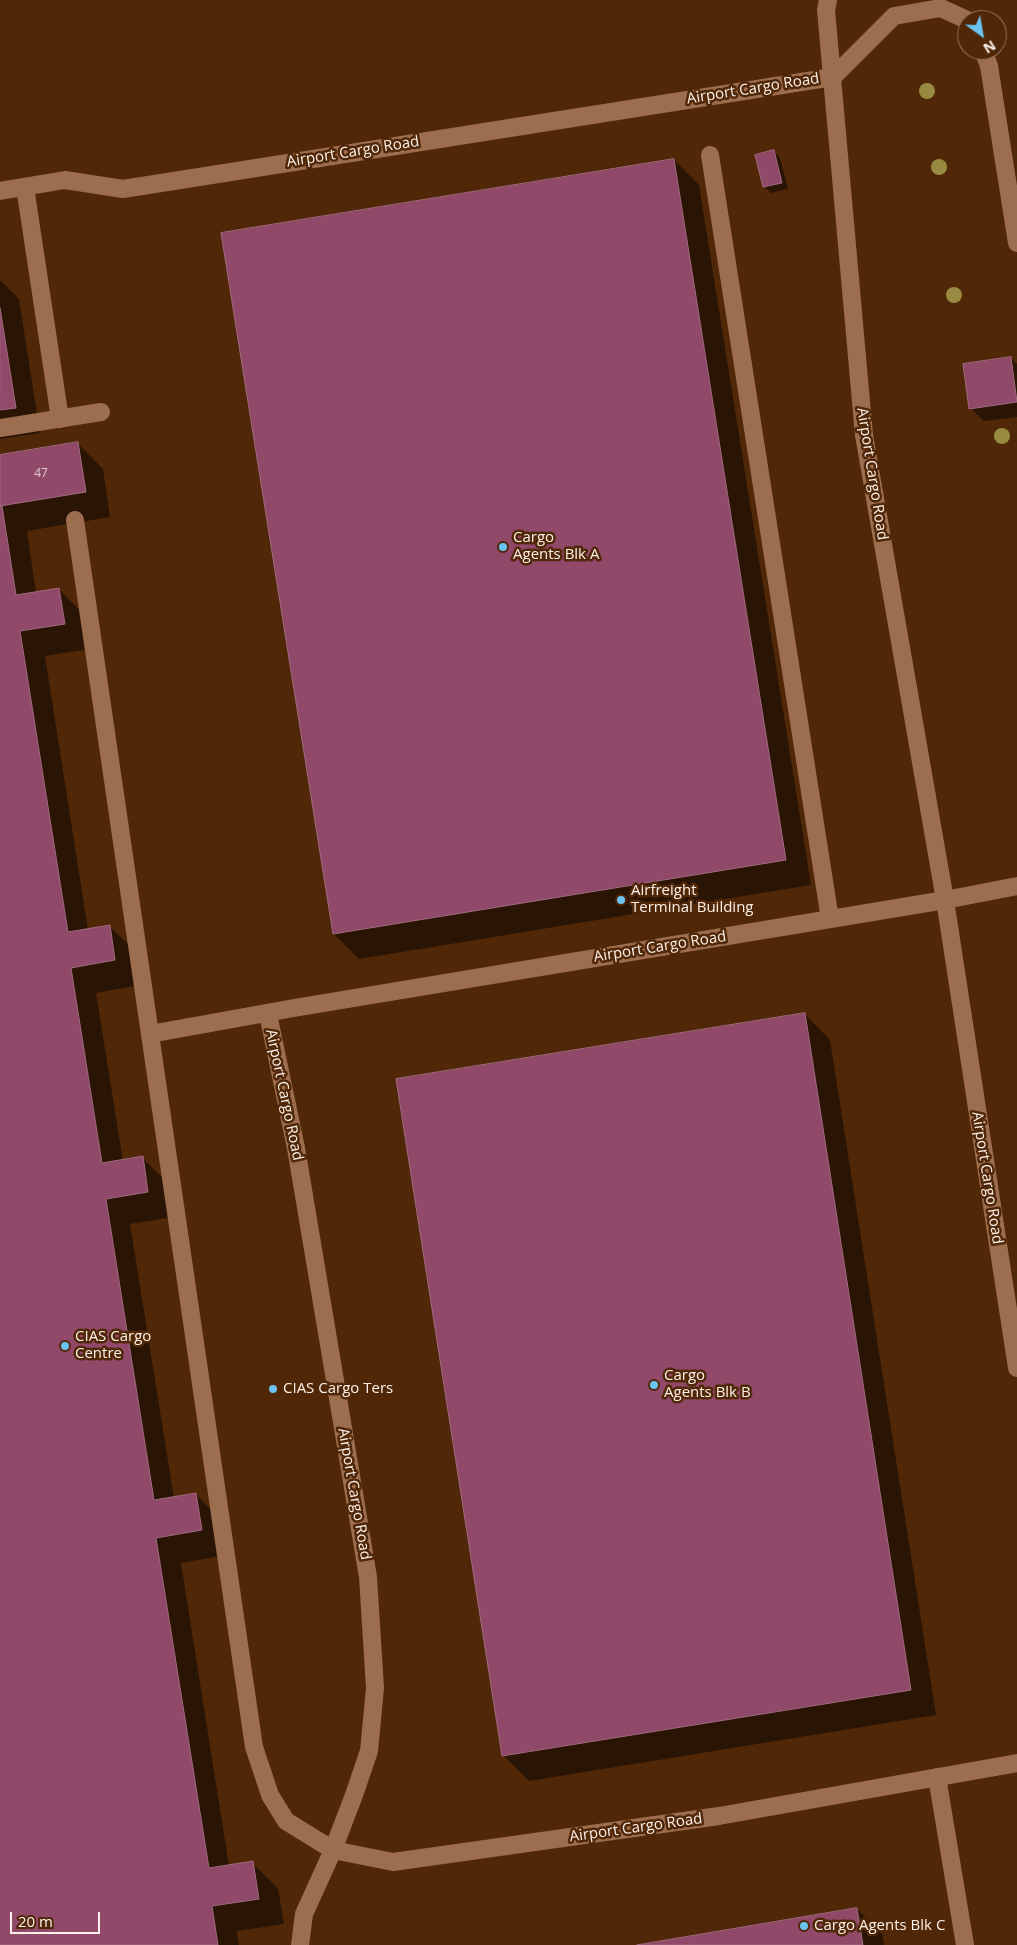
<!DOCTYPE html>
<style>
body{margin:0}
#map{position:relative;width:1017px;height:1945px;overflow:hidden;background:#502707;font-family:"Open Sans",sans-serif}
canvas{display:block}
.north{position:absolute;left:957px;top:10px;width:50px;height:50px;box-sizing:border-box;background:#502707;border:1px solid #957862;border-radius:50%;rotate:148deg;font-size:14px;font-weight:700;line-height:20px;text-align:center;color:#fcf1ea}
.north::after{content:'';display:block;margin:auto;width:18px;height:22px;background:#6bc3f2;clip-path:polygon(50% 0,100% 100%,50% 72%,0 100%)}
.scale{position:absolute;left:10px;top:1912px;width:90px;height:22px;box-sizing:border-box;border:2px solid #fcf1ea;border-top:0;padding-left:6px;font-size:15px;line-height:18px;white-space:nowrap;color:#fcf1ea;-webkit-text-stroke:4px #502707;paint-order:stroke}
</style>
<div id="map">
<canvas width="1017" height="1945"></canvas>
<div class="north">N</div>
<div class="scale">20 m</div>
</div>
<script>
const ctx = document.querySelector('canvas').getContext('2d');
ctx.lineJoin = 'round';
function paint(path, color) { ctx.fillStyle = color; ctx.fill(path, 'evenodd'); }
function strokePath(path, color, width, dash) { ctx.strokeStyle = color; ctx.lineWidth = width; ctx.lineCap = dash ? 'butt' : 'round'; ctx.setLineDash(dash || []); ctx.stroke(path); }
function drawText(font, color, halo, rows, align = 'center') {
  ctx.font = font + ' "Open Sans",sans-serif'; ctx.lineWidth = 5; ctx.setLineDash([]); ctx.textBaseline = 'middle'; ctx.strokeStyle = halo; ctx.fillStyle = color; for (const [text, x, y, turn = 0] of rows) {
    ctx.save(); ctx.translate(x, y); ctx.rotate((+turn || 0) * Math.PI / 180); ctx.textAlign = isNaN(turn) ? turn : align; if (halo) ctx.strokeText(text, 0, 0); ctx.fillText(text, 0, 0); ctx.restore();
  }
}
const shadow = new Path2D(`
 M 774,151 L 780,158 L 788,189 L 771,193 L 764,186 Z
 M 674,160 L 699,185 L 811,885 L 359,959 L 334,934 Z
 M 0,280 L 19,299 L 40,433 L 0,439 Z
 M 1011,358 L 1017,364 L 1017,417 L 984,421 L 970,408 Z
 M 78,444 L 103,469 L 110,517 L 27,531 L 36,593 L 59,589 L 84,615 L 89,649 L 45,656 L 88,930 L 109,926 L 135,951 L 140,985 L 96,993 L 123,1161 L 142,1158 L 168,1183 L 173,1217 L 130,1224 L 174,1498 L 196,1494 L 221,1520 L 227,1555 L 181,1563 L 229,1866 L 252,1863 L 278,1888 L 284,1924 L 237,1931 L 239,1945 L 0,1945 L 0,456 Z
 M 805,1014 L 830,1040 L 936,1715 L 529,1781 L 503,1755 Z
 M 857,1909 L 882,1934 L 884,1945 L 644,1945 Z`);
const building = new Path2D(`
 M 774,150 L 782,183 L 763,187 L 755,155 Z
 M 674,159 L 786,860 L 333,934 L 221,233 Z
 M 0,308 L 16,408 L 0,410 Z
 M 1011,357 L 1017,402 L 969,409 L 963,364 Z
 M 78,442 L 86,492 L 0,506 L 0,455 Z
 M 0,506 L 2,506 L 16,595 L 59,588 L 65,624 L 20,631 L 68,932 L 110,925 L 115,960 L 71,968 L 102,1163 L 143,1156 L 148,1192 L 106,1199 L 154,1500 L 196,1493 L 202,1530 L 156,1538 L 209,1868 L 253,1861 L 259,1899 L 212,1906 L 218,1945 L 0,1945 Z
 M 805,1013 L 911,1690 L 502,1756 L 396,1079 Z
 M 857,1908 L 863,1945 L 637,1945 Z`);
const service = new Path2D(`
 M 828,0 L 826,10 L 864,435 L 945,900 L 1017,1368
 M 983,50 L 989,66 L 1017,243
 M 833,77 L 894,16 L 941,8 L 967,20
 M 710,155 L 830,919
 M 25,187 L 60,419
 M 0,191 L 65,180 L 123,189 L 833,77
 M 0,428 L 101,412
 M 75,520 L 254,1747 L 270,1795 L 286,1821 L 333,1850 L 393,1862 L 719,1816 L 1017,1763
 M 268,1014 L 296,1148 L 368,1577 L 375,1688 L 369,1751 L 354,1795 L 333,1850 L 304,1914 L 300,1945
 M 150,1034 L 294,1008 L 945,900 L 1017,886
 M 937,1777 L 965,1945`);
const trees = [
 [927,91],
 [939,167],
 [954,295],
 [1002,436]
];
const markers = [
 [503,547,5,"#6bc3f2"],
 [621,900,5,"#6bc3f2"],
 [65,1346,5,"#6bc3f2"],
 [654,1385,5,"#6bc3f2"],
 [273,1389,5,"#6bc3f2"],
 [804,1926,5,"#6bc3f2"]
];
const numberNames = [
 ["47",41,474]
];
const streetNames = [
 ["Airport Cargo Road",753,89,-9],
 ["Airport Cargo Road",353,152,-9],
 ["Airport Cargo Road",872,474,81],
 ["Airport Cargo Road",660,947,-9],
 ["Airport Cargo Road",284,1095,78],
 ["Airport Cargo Road",987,1178,81],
 ["Airport Cargo Road",354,1494,80],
 ["Airport Cargo Road",636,1828,-8]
];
const poiNames = [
 ["Cargo",513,538],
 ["Agents Blk A",513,555],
 ["Airfreight",631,891],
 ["Terminal Building",631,908],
 ["CIAS Cargo",75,1337],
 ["Centre",75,1354],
 ["Cargo",664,1376],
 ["Agents Blk B",664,1393],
 ["CIAS Cargo Ters",283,1389],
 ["Cargo Agents Blk C",814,1926]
];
paint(shadow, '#0007');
paint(building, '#904968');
strokePath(building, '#a06a80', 1);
strokePath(service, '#9c6d4f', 18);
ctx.fillStyle = '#988b41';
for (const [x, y] of trees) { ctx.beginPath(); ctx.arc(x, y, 8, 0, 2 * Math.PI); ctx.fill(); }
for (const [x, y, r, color] of markers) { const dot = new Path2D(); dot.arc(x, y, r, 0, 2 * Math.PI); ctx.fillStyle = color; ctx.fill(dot); strokePath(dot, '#502707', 2); }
drawText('12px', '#e1c7ca', null, numberNames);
drawText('15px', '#fcf1ea', '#502707', streetNames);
drawText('15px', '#fcf1ea', '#502707', poiNames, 'left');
</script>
